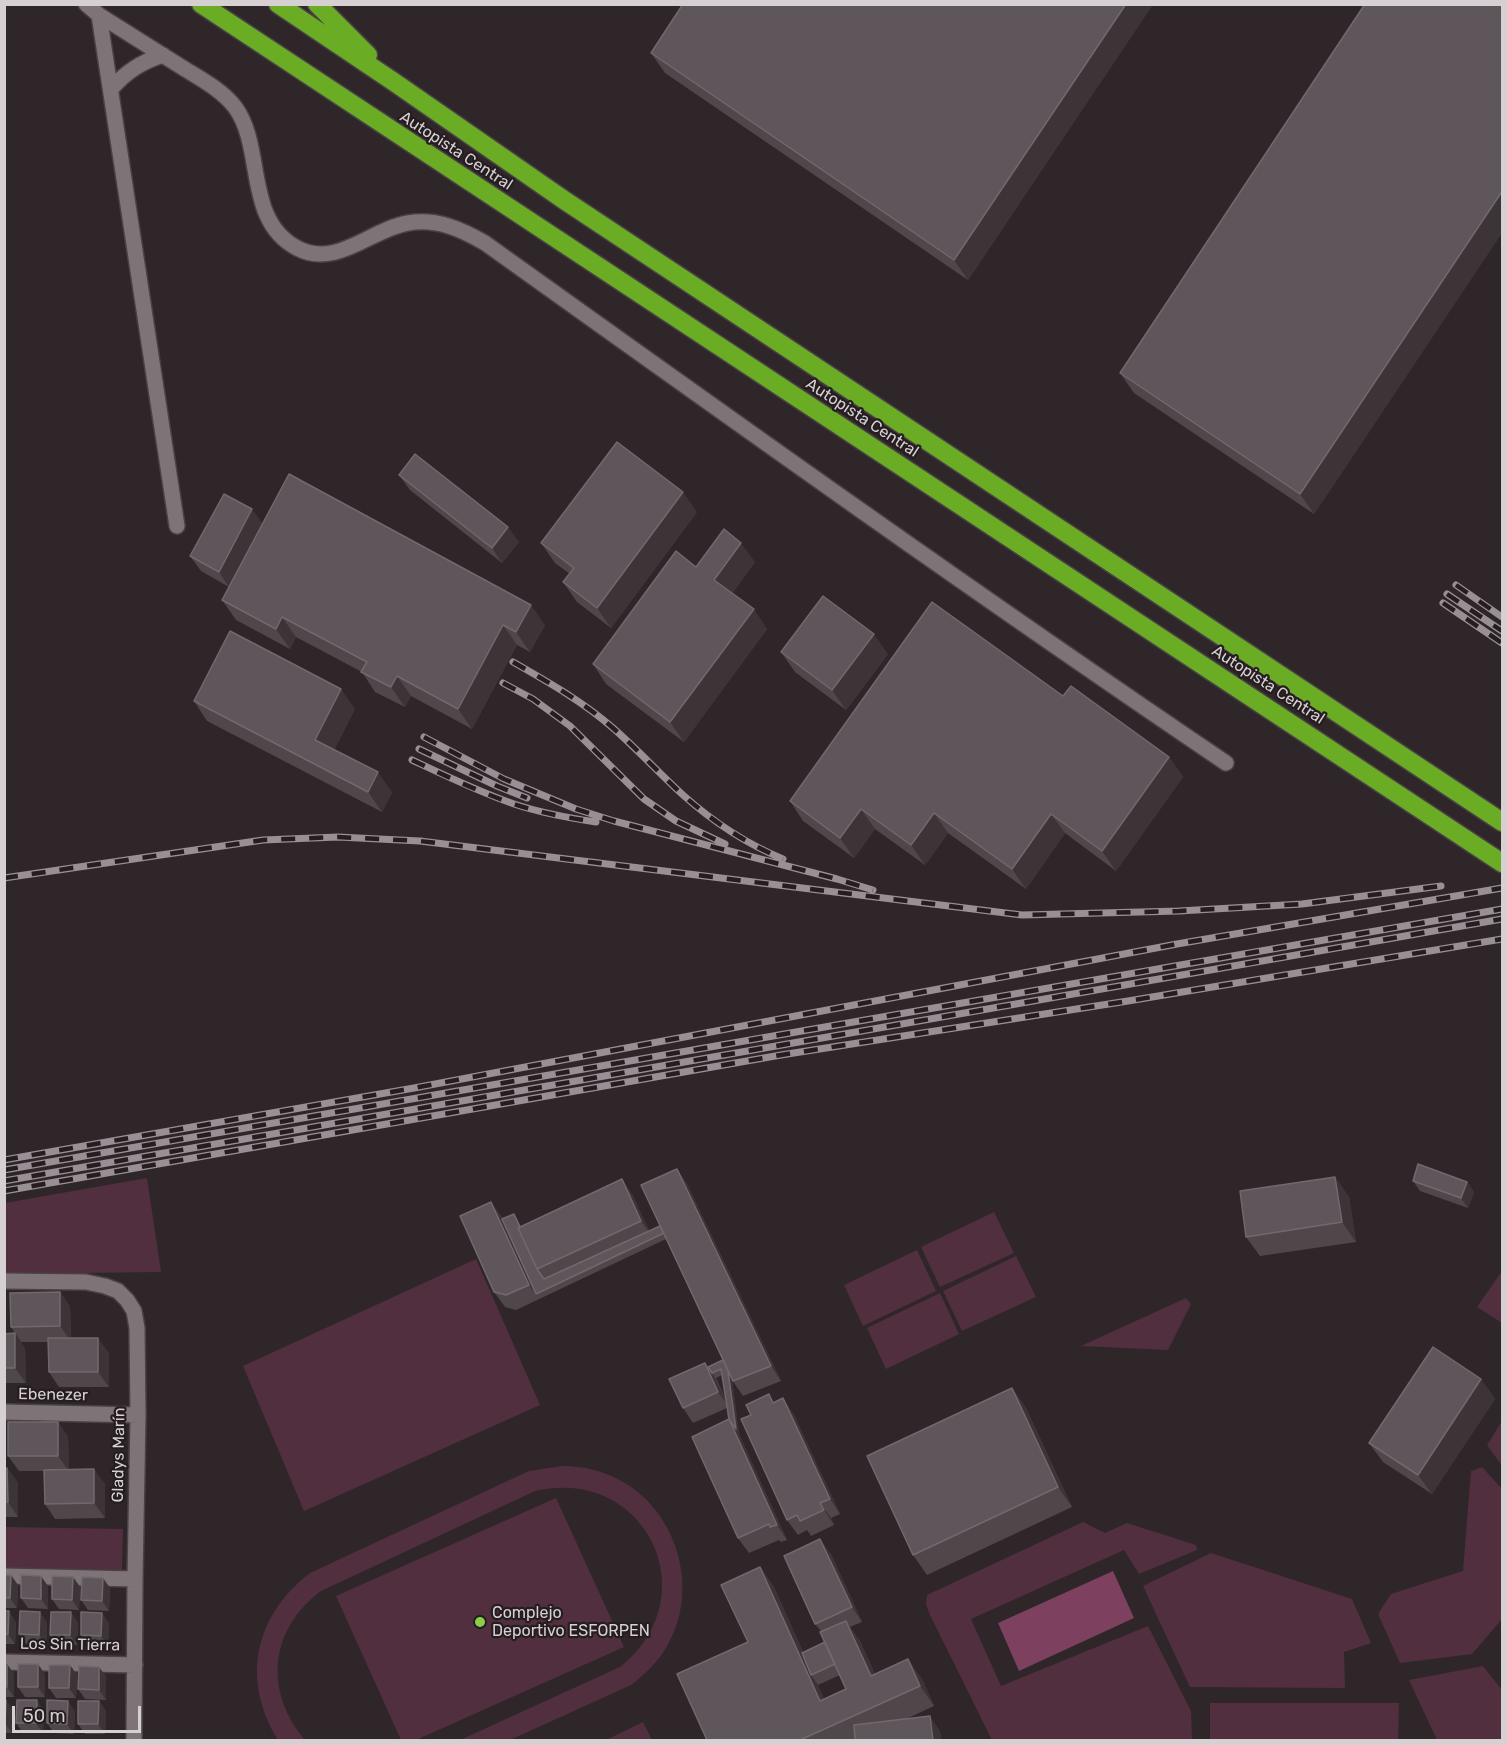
<!DOCTYPE html>
<meta charset="utf-8">
<style>
body{margin:0}
#map{position:relative;width:1507px;height:1745px;overflow:hidden;background:#2f262a;font-family:Rubik,sans-serif}
canvas{display:block}
.frame{position:absolute;inset:0;border:6px solid #d6d0d3;pointer-events:none}
.scale{position:absolute;left:12px;top:1706px;width:129px;height:27px;box-sizing:border-box;border:3px solid #d6d0d3;border-top:0;padding-left:8px;font-size:18px;line-height:21px;white-space:nowrap;color:#d6d0d3;-webkit-text-stroke:4px #251d20;paint-order:stroke}
</style>
<div id="map">
<canvas width="1507" height="1745"></canvas>
<div class="frame"></div>
<div class="scale">50 m</div>
</div>
<script>
const ctx = document.querySelector('canvas').getContext('2d');
ctx.lineJoin = 'round';
function paint(path, color) { ctx.fillStyle = color; ctx.fill(path, 'evenodd'); }
function strokePath(path, color, width, dash) { ctx.strokeStyle = color; ctx.lineWidth = width; ctx.lineCap = dash ? 'butt' : 'round'; ctx.setLineDash(dash || []); ctx.stroke(path); }
function drawText(font, color, halo, rows, align = 'center') {
  ctx.font = font + ' Rubik,sans-serif'; ctx.lineWidth = 4.5; ctx.setLineDash([]); ctx.textBaseline = 'middle'; ctx.strokeStyle = halo; ctx.fillStyle = color; for (const [text, x, y, turn = 0] of rows) {
    ctx.save(); ctx.translate(x, y); ctx.rotate((+turn || 0) * Math.PI / 180); ctx.textAlign = isNaN(turn) ? turn : align; if (halo) ctx.strokeText(text, 0, 0); ctx.fillText(text, 0, 0); ctx.restore();
  }
}
const green = new Path2D(`
 M 147,1178 L 161,1272 L 5,1274 L 5,1203 Z
 M 994,1212 L 1014,1253 L 940,1287 L 921,1247 Z
 M 917,1250 L 936,1291 L 863,1326 L 844,1285 Z
 M 1016,1256 L 1036,1297 L 962,1331 L 943,1291 Z
 M 476,1259 L 540,1405 L 304,1511 L 243,1366 Z
 M 1502,1271 L 1502,1323 L 1477,1307 Z
 M 940,1293 L 959,1334 L 886,1369 L 867,1328 Z
 M 1186,1298 L 1191,1304 L 1168,1350 L 1081,1346 Z
 M 1502,1421 L 1502,1466 L 1487,1445 Z
 M 562,1466 C 573,1466 584,1467 594,1470 C 670,1489 706,1582 666,1648 C 657,1663 644,1675 631,1685 L 510,1740 L 460,1740 L 620,1667 C 709,1597 646,1465 535,1491 L 321,1591 C 269,1630 264,1691 305,1740 L 278,1740 C 241,1680 254,1616 310,1573 L 529,1471 Z
 M 1482,1467 L 1502,1489 L 1502,1619 L 1472,1654 L 1400,1663 L 1378,1614 L 1391,1594 L 1463,1571 L 1471,1471 Z
 M 556,1498 L 624,1647 L 416,1740 L 401,1740 L 336,1596 Z
 M 1083,1522 L 1105,1533 L 1127,1523 L 1196,1545 L 1197,1550 L 1139,1574 L 1124,1550 L 971,1619 L 1001,1686 L 1148,1626 L 1191,1711 L 1192,1740 L 992,1740 L 930,1615 L 926,1604 L 927,1595 Z
 M 5,1527 L 123,1529 L 122,1570 L 5,1568 Z
 M 1211,1553 L 1352,1599 L 1371,1643 L 1344,1652 L 1345,1688 L 1190,1687 L 1143,1586 Z
 M 1483,1666 L 1502,1690 L 1502,1740 L 1437,1740 L 1409,1680 Z
 M 1210,1703 L 1399,1703 L 1398,1740 L 1210,1740 Z
 M 643,1722 L 652,1740 L 606,1740 Z`);
const water = new Path2D(`
 M 1113,1571 L 1134,1618 L 1019,1671 L 998,1623 Z`);
const minor = new Path2D(`
 M 86,4 L 99,15 C 126,32 153,49 180,66 C 199,78 221,89 235,107 C 265,148 244,220 297,248 C 336,269 371,229 408,223 C 436,218 461,229 485,243 C 731,419 976,594 1226,763
 M 99,15 L 177,526
 M 111,89 C 126,72 141,62 163,55
 M 4,1281 L 86,1282 L 105,1286 L 118,1291 L 127,1300 L 134,1311 L 137,1328 L 138,1415 L 135,1579 L 134,1740
 M 4,1412 L 138,1415
 M 4,1576 L 135,1579
 M 4,1662 L 135,1665`);
const motorway = new Path2D(`
 M 201,4 L 1502,863
 M 278,4 L 394,82 L 564,200 L 1502,822
 M 317,4 L 368,55`);
const rail = new Path2D(`
 M 1456,585 L 1502,617
 M 1447,594 L 1502,631
 M 1443,603 L 1502,643
 M 513,662 C 548,682 582,701 613,728 C 637,749 659,773 683,795 C 712,821 747,844 783,859
 M 503,683 L 533,699 L 570,726 L 644,799 L 676,821 L 725,844
 M 424,737 L 504,779 L 576,809 L 614,821 L 837,879 L 873,890
 M 419,749 L 497,786 L 527,798
 M 412,760 C 446,776 479,792 514,804 C 541,813 569,818 596,822
 M 4,878 L 263,840 L 338,837 L 420,841 L 1022,915 L 1179,911 L 1302,904 L 1441,886
 M 4,1160 L 414,1088 L 1177,944 L 1502,888
 M 4,1170 L 1502,909
 M 4,1181 L 1502,919
 M 4,1191 L 781,1055 L 1128,1001 L 1502,939`);
const wall = new Path2D(`
 M 683,4 L 1153,4 L 968,280 L 665,73 L 651,53 Z
 M 1503,4 L 1503,231 L 1314,514 L 1134,393 L 1120,373 Z
 M 399,475 L 519,542 L 502,563 L 410,490 Z
 M 697,512 L 611,628 L 577,602 L 563,582 L 570,574 L 555,563 L 541,543 Z
 M 262,524 L 545,625 L 530,652 L 517,645 L 472,729 L 411,696 L 405,707 L 375,692 L 362,672 L 296,637 L 290,649 L 236,620 L 222,600 L 229,587 L 201,571 L 190,556 Z
 M 755,562 L 732,593 L 767,629 L 684,742 L 606,684 L 593,664 L 696,567 Z
 M 781,652 L 888,654 L 846,710 L 795,672 Z
 M 1063,696 L 1169,757 L 1183,777 L 1116,871 L 1065,833 L 1026,889 L 948,833 L 925,865 L 875,829 L 854,858 L 803,821 L 790,801 Z
 M 194,701 L 355,709 L 334,750 L 392,792 L 382,812 L 207,721 Z
 M 677,1169 L 687,1184 L 781,1381 L 743,1396 L 732,1380 L 739,1434 L 787,1540 L 781,1542 L 779,1540 L 749,1553 L 738,1538 L 727,1408 L 693,1423 L 683,1408 L 708,1367 L 723,1360 L 666,1239 L 516,1310 L 505,1307 L 494,1292 L 502,1217 L 503,1219 L 517,1219 L 521,1227 L 632,1194 L 649,1231 L 660,1226 ZM 722,1375 L 726,1400 L 716,1378 Z
 M 1335,1177 L 1349,1197 L 1356,1242 L 1260,1256 L 1246,1237 Z
 M 1413,1181 L 1467,1182 L 1474,1192 L 1468,1208 L 1420,1191 Z
 M 60,1292 L 70,1307 L 71,1338 L 109,1353 L 109,1387 L 59,1387 L 49,1372 L 48,1342 L 21,1342 L 11,1327 Z
 M 4,1334 L 25,1348 L 26,1383 L 4,1383 Z
 M 1481,1379 L 1495,1399 L 1432,1494 L 1383,1462 L 1369,1443 Z
 M 1012,1388 L 1026,1408 L 1072,1507 L 927,1575 L 913,1555 Z
 M 775,1402 L 793,1413 L 840,1514 L 831,1518 L 834,1525 L 811,1536 L 807,1530 L 798,1535 L 787,1520 L 751,1415 Z
 M 58,1422 L 68,1437 L 69,1469 L 105,1484 L 105,1518 L 55,1519 L 45,1504 L 44,1471 L 19,1471 L 8,1456 Z
 M 4,1468 L 7,1468 L 18,1483 L 18,1517 L 4,1517 Z
 M 831,1554 L 862,1622 L 850,1627 L 860,1641 L 875,1674 L 922,1679 L 934,1706 L 906,1719 L 940,1731 L 941,1740 L 707,1740 L 748,1642 L 760,1567 L 774,1587 L 803,1652 L 825,1642 L 821,1631 L 815,1624 ZM 840,1675 L 846,1689 L 824,1699 L 817,1683 L 818,1685 Z
 M 4,1575 L 18,1585 L 17,1608 L 4,1608 Z
 M 73,1577 L 80,1587 L 79,1610 L 59,1609 L 52,1599 Z
 M 48,1586 L 48,1609 L 28,1608 L 21,1598 Z
 M 110,1588 L 109,1611 L 88,1610 L 81,1600 Z
 M 4,1611 L 16,1622 L 15,1644 L 4,1644 Z
 M 47,1622 L 47,1645 L 26,1644 L 19,1634 Z
 M 78,1622 L 77,1645 L 57,1645 L 50,1635 Z
 M 109,1623 L 108,1646 L 88,1645 L 81,1635 Z
 M 4,1664 L 7,1664 L 14,1674 L 14,1697 L 4,1697 Z
 M 70,1665 L 77,1675 L 76,1698 L 56,1698 L 49,1688 Z
 M 99,1667 L 106,1677 L 106,1700 L 85,1699 L 78,1689 Z
 M 45,1674 L 45,1697 L 25,1697 L 18,1687 Z
 M 4,1700 L 13,1710 L 12,1733 L 4,1733 Z
 M 99,1701 L 106,1711 L 105,1734 L 85,1734 L 78,1724 Z
 M 44,1711 L 43,1733 L 23,1733 L 16,1723 Z
 M 75,1711 L 74,1734 L 54,1733 L 47,1723 Z`);
const shadedWall = new Path2D(`
 M 1126,4 L 1153,4 L 968,280 L 954,260 Z
 M 1503,190 L 1503,231 L 1314,514 L 1300,494 Z
 M 683,492 L 697,512 L 611,628 L 597,608 Z
 M 252,509 L 263,524 L 229,587 L 219,572 Z
 M 508,527 L 519,542 L 502,563 L 492,548 Z
 M 741,543 L 755,562 L 728,600 L 714,580 Z
 M 531,605 L 545,625 L 530,652 L 516,632 Z
 M 754,609 L 767,629 L 684,742 L 670,722 Z
 M 282,617 L 296,637 L 290,649 L 276,629 Z
 M 503,625 L 517,645 L 472,729 L 458,709 Z
 M 874,634 L 888,654 L 846,710 L 832,690 Z
 M 397,676 L 411,696 L 405,707 L 391,687 Z
 M 341,689 L 355,709 L 329,760 L 315,740 Z
 M 1169,757 L 1183,777 L 1116,871 L 1102,851 Z
 M 378,772 L 392,792 L 382,812 L 368,792 Z
 M 861,809 L 875,829 L 854,858 L 840,838 Z
 M 934,813 L 948,833 L 925,865 L 911,845 Z
 M 1051,814 L 1065,833 L 1026,889 L 1012,869 Z
 M 677,1169 L 687,1184 L 781,1381 L 771,1366 Z
 M 1335,1177 L 1349,1197 L 1356,1242 L 1342,1222 Z
 M 622,1179 L 632,1194 L 652,1236 L 641,1221 Z
 M 1467,1182 L 1474,1192 L 1468,1208 L 1461,1198 Z
 M 491,1202 L 502,1217 L 537,1294 L 536,1294 L 539,1299 L 529,1285 Z
 M 60,1292 L 70,1307 L 71,1341 L 60,1326 Z
 M 15,1333 L 25,1348 L 26,1383 L 15,1368 Z
 M 98,1338 L 109,1353 L 109,1387 L 98,1372 Z
 M 705,1363 L 715,1378 L 729,1407 L 718,1392 Z
 M 727,1366 L 731,1371 L 739,1434 L 787,1540 L 777,1525 L 729,1419 Z
 M 1481,1379 L 1495,1399 L 1432,1494 L 1418,1475 Z
 M 1012,1388 L 1026,1408 L 1072,1507 L 1058,1487 Z
 M 783,1398 L 793,1413 L 840,1514 L 830,1499 Z
 M 58,1422 L 68,1437 L 69,1471 L 58,1456 Z
 M 7,1468 L 18,1483 L 18,1517 L 8,1502 Z
 M 94,1469 L 105,1484 L 105,1518 L 94,1503 Z
 M 820,1503 L 831,1518 L 834,1525 L 824,1510 Z
 M 820,1539 L 831,1554 L 862,1622 L 852,1607 Z
 M 760,1567 L 774,1587 L 813,1674 L 811,1675 L 817,1683 L 834,1720 L 820,1701 Z
 M 11,1575 L 18,1585 L 17,1608 L 10,1598 Z
 M 41,1576 L 48,1586 L 48,1609 L 41,1599 Z
 M 73,1577 L 80,1587 L 79,1610 L 72,1600 Z
 M 103,1578 L 110,1588 L 109,1611 L 102,1601 Z
 M 9,1611 L 16,1622 L 15,1644 L 8,1634 Z
 M 40,1612 L 47,1622 L 47,1645 L 39,1635 Z
 M 71,1612 L 78,1622 L 77,1645 L 70,1635 Z
 M 102,1613 L 109,1623 L 108,1646 L 101,1636 Z
 M 846,1621 L 860,1641 L 885,1696 L 871,1676 Z
 M 908,1659 L 922,1679 L 934,1706 L 920,1686 Z
 M 7,1664 L 14,1674 L 14,1697 L 7,1687 Z
 M 38,1664 L 45,1674 L 45,1697 L 38,1687 Z
 M 70,1665 L 77,1675 L 76,1698 L 69,1688 Z
 M 99,1667 L 106,1677 L 106,1700 L 99,1690 Z
 M 6,1700 L 13,1710 L 12,1733 L 5,1723 Z
 M 37,1700 L 44,1711 L 43,1733 L 36,1723 Z
 M 68,1701 L 75,1711 L 74,1734 L 67,1724 Z
 M 99,1701 L 106,1711 L 105,1734 L 98,1724 Z
 M 930,1716 L 940,1731 L 941,1740 L 933,1740 Z`);
const building = new Path2D(`
 M 683,4 L 1126,4 L 954,260 L 651,53 Z
 M 1365,4 L 1503,4 L 1503,190 L 1300,494 L 1120,373 Z
 M 617,442 L 683,492 L 597,608 L 563,582 L 574,568 L 541,543 Z
 M 415,454 L 508,527 L 492,548 L 399,475 Z
 M 289,474 L 531,605 L 516,632 L 503,625 L 458,709 L 397,676 L 391,687 L 361,672 L 367,662 L 282,617 L 276,629 L 222,600 Z
 M 224,494 L 252,509 L 219,572 L 190,556 Z
 M 724,529 L 741,543 L 714,580 L 754,609 L 670,722 L 593,664 L 676,551 L 696,567 Z
 M 823,596 L 874,634 L 832,690 L 781,652 Z
 M 932,602 L 1063,696 L 1071,686 L 1169,757 L 1102,851 L 1051,814 L 1012,869 L 934,813 L 911,845 L 861,809 L 840,838 L 790,801 Z
 M 230,631 L 341,689 L 315,740 L 378,772 L 368,792 L 194,701 Z
 M 1418,1164 L 1467,1182 L 1461,1198 L 1413,1181 Z
 M 677,1169 L 771,1366 L 733,1381 L 641,1185 Z
 M 1335,1177 L 1342,1222 L 1246,1237 L 1240,1191 Z
 M 622,1179 L 641,1221 L 537,1269 L 518,1228 Z
 M 491,1202 L 529,1285 L 506,1295 L 494,1292 L 460,1216 Z
 M 514,1214 L 520,1227 L 518,1228 L 537,1269 L 544,1279 L 660,1226 L 664,1233 L 536,1294 L 502,1219 Z
 M 60,1292 L 60,1326 L 11,1327 L 10,1293 Z
 M 15,1333 L 15,1368 L 4,1368 L 4,1334 Z
 M 48,1338 L 98,1338 L 98,1372 L 49,1372 Z
 M 1433,1347 L 1481,1379 L 1418,1475 L 1369,1443 Z
 M 723,1360 L 728,1371 L 736,1429 L 729,1419 L 721,1369 L 712,1373 L 708,1367 Z
 M 705,1363 L 718,1392 L 683,1408 L 669,1379 Z
 M 1012,1388 L 1058,1487 L 913,1555 L 867,1456 Z
 M 769,1394 L 773,1403 L 783,1398 L 830,1499 L 820,1503 L 824,1510 L 800,1521 L 797,1515 L 787,1520 L 741,1419 L 751,1415 L 746,1405 Z
 M 729,1419 L 777,1525 L 770,1527 L 769,1524 L 738,1538 L 692,1437 Z
 M 8,1422 L 58,1422 L 58,1456 L 8,1456 Z
 M 4,1468 L 7,1468 L 8,1502 L 4,1502 Z
 M 94,1469 L 94,1503 L 45,1504 L 44,1470 Z
 M 820,1539 L 852,1607 L 815,1624 L 784,1556 Z
 M 760,1567 L 820,1701 L 846,1689 L 820,1632 L 846,1621 L 871,1676 L 908,1659 L 920,1686 L 800,1740 L 707,1740 L 677,1674 L 748,1642 L 721,1585 Z
 M 4,1575 L 11,1575 L 10,1598 L 4,1598 Z
 M 21,1575 L 41,1576 L 41,1599 L 21,1598 Z
 M 52,1576 L 73,1577 L 72,1600 L 52,1599 Z
 M 82,1577 L 103,1578 L 102,1601 L 81,1600 Z
 M 4,1611 L 9,1611 L 8,1634 L 4,1634 Z
 M 20,1611 L 40,1612 L 39,1635 L 19,1634 Z
 M 51,1612 L 71,1612 L 70,1635 L 50,1635 Z
 M 81,1612 L 102,1613 L 101,1636 L 81,1635 Z
 M 825,1642 L 835,1664 L 811,1675 L 802,1653 Z
 M 4,1664 L 7,1664 L 7,1687 L 4,1687 Z
 M 18,1664 L 38,1664 L 38,1687 L 18,1687 Z
 M 49,1665 L 70,1665 L 69,1688 L 49,1688 Z
 M 79,1666 L 99,1667 L 99,1690 L 78,1689 Z
 M 4,1700 L 6,1700 L 5,1723 L 4,1723 Z
 M 17,1700 L 37,1700 L 36,1723 L 16,1723 Z
 M 47,1700 L 68,1701 L 67,1724 L 47,1723 Z
 M 78,1701 L 99,1701 L 98,1724 L 78,1724 Z
 M 930,1716 L 933,1740 L 855,1740 L 854,1725 Z`);
const markers = [
 [480,1622,6,"#89cf48"]
];
const streetNames = [
 ["Autopista Central",456,151,33],
 ["Autopista Central",862,418,33],
 ["Autopista Central",1268,685,33],
 ["Ebenezer",53,1395,1],
 ["Gladys Marín",119,1455,-89],
 ["Los Sin Tierra",70,1645,1]
];
const poiNames = [
 ["Complejo",492,1613],
 ["Deportivo ESFORPEN",492,1631]
];
paint(green, '#512f3f');
paint(water, '#7d405f');
strokePath(minor, '#494145', 18);
strokePath(motorway, '#494145', 21);
strokePath(minor, '#7e7478', 15);
strokePath(motorway, '#6bac25', 18);
strokePath(rail, '#989094', 7);
strokePath(rail, '#251d20', 4.5, [14]);
paint(wall, '#50474b');
paint(shadedWall, '#3d3438');
paint(building, '#5e565a');
strokePath(building, '#71696d', 1.5);
for (const [x, y, r, color] of markers) { const dot = new Path2D(); dot.arc(x, y, r, 0, 2 * Math.PI); ctx.fillStyle = color; ctx.fill(dot); strokePath(dot, '#251d20', 2); }
drawText('16px', '#d6d0d3', '#251d20', streetNames);
drawText('16px', '#d6d0d3', '#251d20', poiNames, 'left');
</script>
